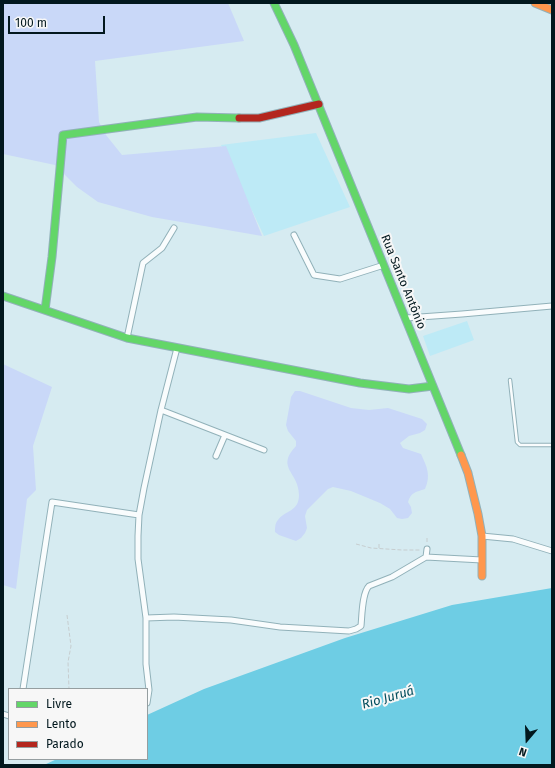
<!DOCTYPE html>
<meta charset="utf-8">
<style>
body{margin:0}
#map{position:relative;width:555px;height:768px;overflow:hidden;background:#d6ebf1;font-family:"Fira Sans",sans-serif}
canvas{display:block}
.frame{position:absolute;inset:0;border:4px solid #02181e;pointer-events:none}
.legend{position:absolute;left:8px;top:688px;width:140px;height:72px;box-sizing:border-box;background:#f7f7f7;border:1px solid #959ea0;margin:0;padding:5px 7px;list-style:none;font-size:12px;color:#02181e}
.legend li{display:flex;align-items:center;gap:8px;height:20px}
.legend b{width:20px;border:1px solid #959ea0}
.north{position:absolute;left:507px;top:720px;width:40px;height:40px;-webkit-text-stroke:3px #f7f7f7;paint-order:stroke;rotate:199deg;font-size:11px;font-weight:700;line-height:16px;text-align:center;color:#02181e}
.north::after{content:'';display:block;margin:auto;width:14px;height:18px;background:#02181e;clip-path:polygon(50% 0,100% 100%,50% 72%,0 100%)}
.scale{position:absolute;left:8px;top:16px;width:97px;height:18px;box-sizing:border-box;border:2px solid #02181e;border-top:0;padding-left:5px;font-size:12px;line-height:14px;white-space:nowrap;color:#02181e;-webkit-text-stroke:3px #f7f7f7;paint-order:stroke}
</style>
<div id="map">
<canvas width="555" height="768"></canvas>
<div class="frame"></div>
<ul class="legend">
<li><b style="height:5px;background:#63d668"></b>Livre</li>
<li><b style="height:5px;background:#ff974d"></b>Lento</li>
<li><b style="height:5px;background:#b3261e"></b>Parado</li>
</ul>
<div class="north">N</div>
<div class="scale">100 m</div>
</div>
<script>
const ctx = document.querySelector('canvas').getContext('2d');
ctx.lineJoin = 'round';
function paint(path, color) { ctx.fillStyle = color; ctx.fill(path, 'evenodd'); }
function strokePath(path, color, width, dash) { ctx.strokeStyle = color; ctx.lineWidth = width; ctx.lineCap = dash ? 'butt' : 'round'; ctx.setLineDash(dash || []); ctx.stroke(path); }
function drawText(font, color, halo, rows, align = 'center') {
  ctx.font = font + ' "Fira Sans",sans-serif'; ctx.lineWidth = 4; ctx.setLineDash([]); ctx.textBaseline = 'middle'; ctx.strokeStyle = halo; ctx.fillStyle = color; for (const [text, x, y, turn = 0] of rows) {
    ctx.save(); ctx.translate(x, y); ctx.rotate((+turn || 0) * Math.PI / 180); ctx.textAlign = isNaN(turn) ? turn : align; if (halo) ctx.strokeText(text, 0, 0); ctx.fillText(text, 0, 0); ctx.restore();
  }
}
const built = new Path2D(`
 M 316,133 L 350,207 L 264,236 L 221,145 Z
 M 467,321 L 474,340 L 430,356 L 423,336 Z`);
const green = new Path2D(`
 M 3,3 L 228,3 L 244,41 L 95,61 L 99,122 L 106,135 L 122,155 L 226,146 L 262,236 L 152,217 L 98,202 L 77,187 L 55,165 L 3,154 Z
 M 3,364 L 52,387 L 33,446 L 36,490 L 27,499 L 16,589 L 3,585 Z
 M 295,391 L 300,391 L 351,408 L 369,410 L 388,408 L 422,419 L 427,424 L 425,430 L 420,433 L 409,436 L 400,443 L 403,448 L 421,454 C 427,467 431,475 425,489 C 416,492 411,492 408,502 L 411,507 L 412,513 L 408,518 L 402,519 L 397,518 L 390,509 L 380,503 L 351,491 L 333,487 L 328,489 L 307,510 L 305,516 L 307,528 L 305,533 L 301,538 L 296,541 L 279,535 L 275,532 C 275,528 275,523 278,520 C 285,510 299,512 299,495 C 299,472 275,468 296,446 L 296,441 L 288,431 L 286,425 L 290,403 L 291,397 Z`);
const water = new Path2D(`
 M 552,588 L 552,765 L 44,765 L 57,759 L 147,759 L 147,715 L 204,689 L 345,638 L 452,605 Z`);
const path = new Path2D(`
 M 427,542 L 427,536
 M 356,544 L 371,548 L 402,550 L 421,550
 M 379,548 L 379,543
 M 67,615 L 71,646 L 68,662 L 69,689`);
const lane = new Path2D(`
 M 510,380 L 517,442 L 520,445 L 552,445`);
const street = new Path2D(`
 M 294,235 L 314,275 L 340,279 L 384,265
 M 406,318 L 462,314 L 552,306
 M 127,338 L 143,263 L 162,248 L 174,228
 M 161,410 L 264,450
 M 216,456 L 225,435
 M 482,536 L 513,539 L 552,551
 M 426,557 L 427,549
 M 146,618 L 174,617 L 231,620 L 280,627 L 349,631 L 356,629 L 361,626 C 362,616 362,593 369,586 L 392,577 L 426,557 L 482,560
 M 23,689 L 52,502 L 139,515
 M 147,703 L 149,690 L 146,664 L 146,618 L 138,559 L 138,536 L 139,515 L 144,488 L 161,410 L 177,348
 M 3,714 L 9,716`);
const fast = new Path2D(`
 M 274,3 L 294,45 L 461,455
 M 3,296 L 127,338 L 360,383 L 409,389 L 433,386
 M 45,310 L 52,257 L 63,135 L 197,117 L 239,118`);
const slow = new Path2D(`
 M 535,3 L 552,10
 M 461,455 L 468,473 L 478,514 L 482,536 L 482,576`);
const jam = new Path2D(`
 M 239,118 L 259,118 L 319,104`);
const streetNames = [
 ["Rua Santo Antônio",403,282,68]
];
const waterNames = [
 ["Rio Juruá",388,698,-16]
];
paint(built, '#bdeaf6');
paint(green, '#c9d8f8');
paint(water, '#6ecde4');
strokePath(lane, '#91b1b9', 4.5);
strokePath(street, '#91b1b9', 7);
strokePath(fast, '#91b1b9', 9);
strokePath(slow, '#91b1b9', 9);
strokePath(jam, '#91b1b9', 9);
strokePath(path, '#c6cdcf', 1, [4, 2]);
strokePath(lane, '#f9fcfd', 2.5);
strokePath(street, '#f9fcfd', 5);
strokePath(fast, '#63d668', 7);
strokePath(slow, '#ff974d', 7);
strokePath(jam, '#b3261e', 7);
drawText('12px', '#02181e', '#f7f7f7', streetNames);
drawText('italic 13px', '#004c5c', '#f7f7f7', waterNames);
</script>
